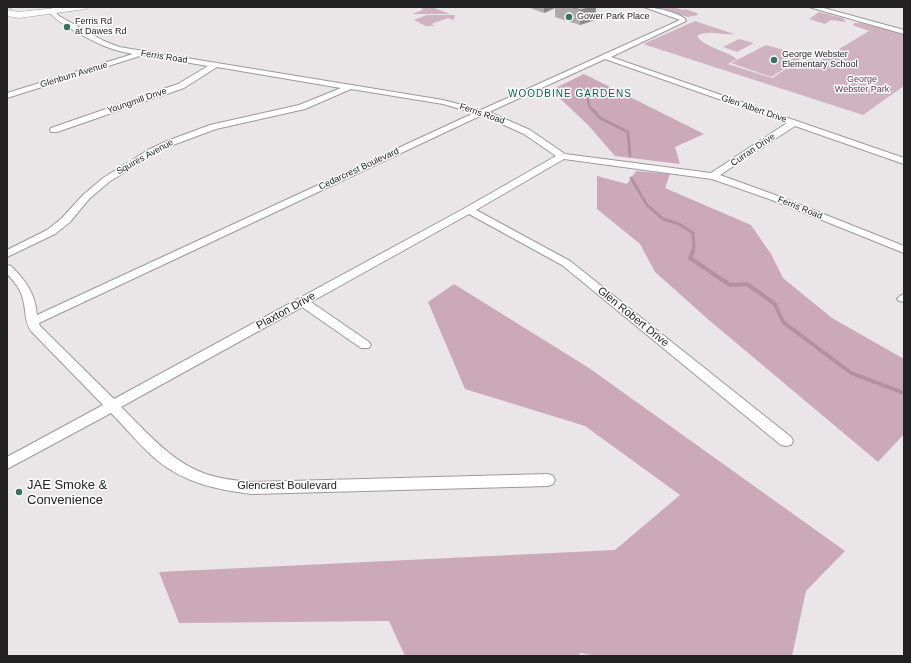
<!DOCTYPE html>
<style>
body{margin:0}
#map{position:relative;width:911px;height:663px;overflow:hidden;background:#eae6e8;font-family:Helvetica,sans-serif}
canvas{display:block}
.frame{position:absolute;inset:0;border:8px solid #222121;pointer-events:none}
</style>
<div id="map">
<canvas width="911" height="663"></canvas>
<div class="frame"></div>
</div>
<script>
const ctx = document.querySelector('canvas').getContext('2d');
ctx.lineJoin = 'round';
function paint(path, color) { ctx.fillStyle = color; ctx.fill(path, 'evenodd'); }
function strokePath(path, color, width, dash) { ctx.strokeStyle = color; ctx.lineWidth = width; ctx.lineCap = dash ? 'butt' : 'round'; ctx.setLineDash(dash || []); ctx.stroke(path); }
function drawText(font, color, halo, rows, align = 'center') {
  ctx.font = font + ' Helvetica,sans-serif'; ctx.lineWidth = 3; ctx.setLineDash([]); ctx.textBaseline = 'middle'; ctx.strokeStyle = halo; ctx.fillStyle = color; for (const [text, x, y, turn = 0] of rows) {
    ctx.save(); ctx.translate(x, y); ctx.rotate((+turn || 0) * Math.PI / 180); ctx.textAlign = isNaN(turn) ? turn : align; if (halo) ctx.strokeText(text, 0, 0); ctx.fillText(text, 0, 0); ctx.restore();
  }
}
const green = new Path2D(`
 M 421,7 L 432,7 L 450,14 L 412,14 L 423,10 Z
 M 655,7 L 672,7 L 683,10 L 685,9 L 697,13 L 698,15 L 688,17 Z
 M 819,12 L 843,18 L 846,22 L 831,20 L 825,24 L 809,19 Z
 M 427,15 L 455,15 L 454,20 L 448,18 L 431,24 L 435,26 L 426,26 L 414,20 Z
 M 695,21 L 734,34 C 722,36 708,29 697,36 C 703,47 728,51 737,59 L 728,64 L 772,78 C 786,70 802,55 819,61 L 869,31 L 855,26 L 853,25 L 854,23 L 861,23 L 904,34 L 904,86 L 863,115 L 643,44 Z
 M 739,39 L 754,43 L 737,52 L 723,47 Z
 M 766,45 L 805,56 L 771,77 L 731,63 Z`);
const forest = new Path2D(`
 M 584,74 L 704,134 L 675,147 L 680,164 L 615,156 L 588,125 L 551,90 Z
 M 636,171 L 670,174 L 665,188 L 751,225 L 771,254 L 783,278 L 832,318 L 904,359 L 904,434 L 878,462 L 710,321 L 655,272 L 640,244 L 597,209 L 597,176 L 627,184 Z
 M 454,284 L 589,368 L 845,551 L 806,591 L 792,656 L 596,656 L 581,653 L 577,656 L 405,656 L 389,621 L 179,623 L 159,572 L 615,550 L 680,495 L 585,426 L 465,389 L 428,302 Z`);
const streamFar2 = new Path2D(`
 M 587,92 L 589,106 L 593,111`);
const streamFar1 = new Path2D(`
 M 593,110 L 600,118 L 628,132 L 630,156
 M 631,178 L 647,205 L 663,219 L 679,224 L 693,233 L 694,248 L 692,252`);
const stream = new Path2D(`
 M 693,251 L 690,258 L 730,285 L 747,284 L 775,304 L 783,322 L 851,373 L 904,393`);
const minor = new Path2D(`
 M 644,7 C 652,7 684,13 686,21 L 611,57 L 904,158 L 904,164 L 795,126 L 720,175 L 778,196 L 904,246 L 904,253 L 772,200 L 712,179 L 564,159 L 476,210 L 570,261 L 791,437 L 793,441 L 791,445 L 786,446 L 781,445 L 562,265 L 469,214 L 311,302 L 369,342 L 371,345 L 369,348 L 361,348 L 302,307 L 121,407 C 147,432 171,462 206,474 C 221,479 237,481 252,482 L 548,474 L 553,476 L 555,480 L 553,484 L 548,486 L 252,494 C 218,490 185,483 158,461 C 141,447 127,429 111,413 L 7,469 L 7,457 L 103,405 L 31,331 C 25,322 26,314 24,304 C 22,291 16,283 7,274 L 7,265 L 11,266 C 26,281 35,293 37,315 L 474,113 L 443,104 L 351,89 L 305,109 L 216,129 L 173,145 L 154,154 L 109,182 L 89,199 L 70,222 L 55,234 L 7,257 L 7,250 L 47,230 L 62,218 L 83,195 L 103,178 L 148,150 L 167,141 L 210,125 L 299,105 L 341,88 L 217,67 L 184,88 L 57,132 L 51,132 L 50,130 L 51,128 L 178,84 L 208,66 L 143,55 L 7,98 L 7,93 L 133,54 C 109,50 94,42 73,30 C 64,24 55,20 49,11 L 50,10 L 54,10 L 59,16 L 104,41 L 119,47 L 443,100 L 481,110 L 680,20 ZM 605,59 L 787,123 L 711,173 L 565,154 L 530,130 L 489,112 ZM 482,115 L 524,134 L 556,156 L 465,208 L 114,399 L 40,326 L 39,323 Z
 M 809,7 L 820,7 L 904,30 L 904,34 Z
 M 904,294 L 904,302 L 899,301 L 897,299 L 900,296 Z`);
const tertiary = new Path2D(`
 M 64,7 L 89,7 L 85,9 L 19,18 L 7,16 L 7,10 L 19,12 Z`);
const secondary = new Path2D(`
 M 7,7 L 13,7 L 8,10 Z`);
const wall = new Path2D(`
 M 527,7 L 596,7 L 595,20 L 580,25 L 555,17 L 555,8 L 544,13 Z`);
const shadedWall = new Path2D(`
 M 544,7 L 556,7 L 555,8 L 544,13 Z
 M 591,7 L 596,7 L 595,20 L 580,25 L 581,10 Z`);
const building = new Path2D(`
 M 571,7 L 591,7 L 581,10 Z`);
const markers = [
 [569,17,4,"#367461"],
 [67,27,4,"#367461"],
 [774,60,4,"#367461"],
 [19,492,4,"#367461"]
];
const farPoinames = [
 ["Gower Park Place",577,17],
 ["Ferris Rd",75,22],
 ["at Dawes Rd",75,32],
 ["George Webster",782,55],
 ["Elementary School",782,65]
];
const farStreetnames = [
 ["Ferris Road",164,57,9],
 ["Glenburn Avenue",74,75,-17],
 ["Youngmill Drive",137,101,-19],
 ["Glen Albert Drive",754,109,19],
 ["Ferris Road",482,114,19],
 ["Curran Drive",753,150,-34],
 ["Squires Avenue",145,157,-29],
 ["Cedarcrest Boulevard",359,169,-25],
 ["Ferris Road",800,208,22]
];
const farParknames = [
 ["George",862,80],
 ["Webster Park",862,90]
];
const farNeighbourhoodnames = [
 ["WOODBINE GARDENS",570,94]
];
const streetNames = [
 ["Plaxton Drive",286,311,-29],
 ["Glen Robert Drive",633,317,39],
 ["Glencrest Boulevard",287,486]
];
const nearPoinames = [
 ["JAE Smoke &",27,485],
 ["Convenience",27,500]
];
paint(green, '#d0b3c0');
paint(forest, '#cba9b8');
strokePath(streamFar2, '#b291a0', 2.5);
strokePath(streamFar1, '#b291a0', 3);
strokePath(stream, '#b291a0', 4);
strokePath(minor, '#9d989a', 2);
strokePath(tertiary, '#9d989a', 1);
strokePath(secondary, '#9d989a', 1);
paint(minor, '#fff');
paint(tertiary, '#fff');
paint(secondary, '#edd8e2');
paint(wall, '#aeaaac');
paint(shadedWall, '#8d8b8c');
paint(building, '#cac6c8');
strokePath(building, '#8d8b8c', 1);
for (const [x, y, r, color] of markers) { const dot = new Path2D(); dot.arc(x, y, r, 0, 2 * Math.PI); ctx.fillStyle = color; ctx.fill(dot); strokePath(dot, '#fff', 1.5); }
drawText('9px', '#222121', '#fff', farPoinames, 'left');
drawText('9px', '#222121', '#fff', farStreetnames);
drawText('9px', '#66374e', '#fff', farParknames);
ctx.letterSpacing = '1px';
drawText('10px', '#0a5c47', '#fff', farNeighbourhoodnames);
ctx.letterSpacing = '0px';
drawText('11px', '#222121', '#fff', streetNames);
drawText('13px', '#222121', '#fff', nearPoinames, 'left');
</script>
